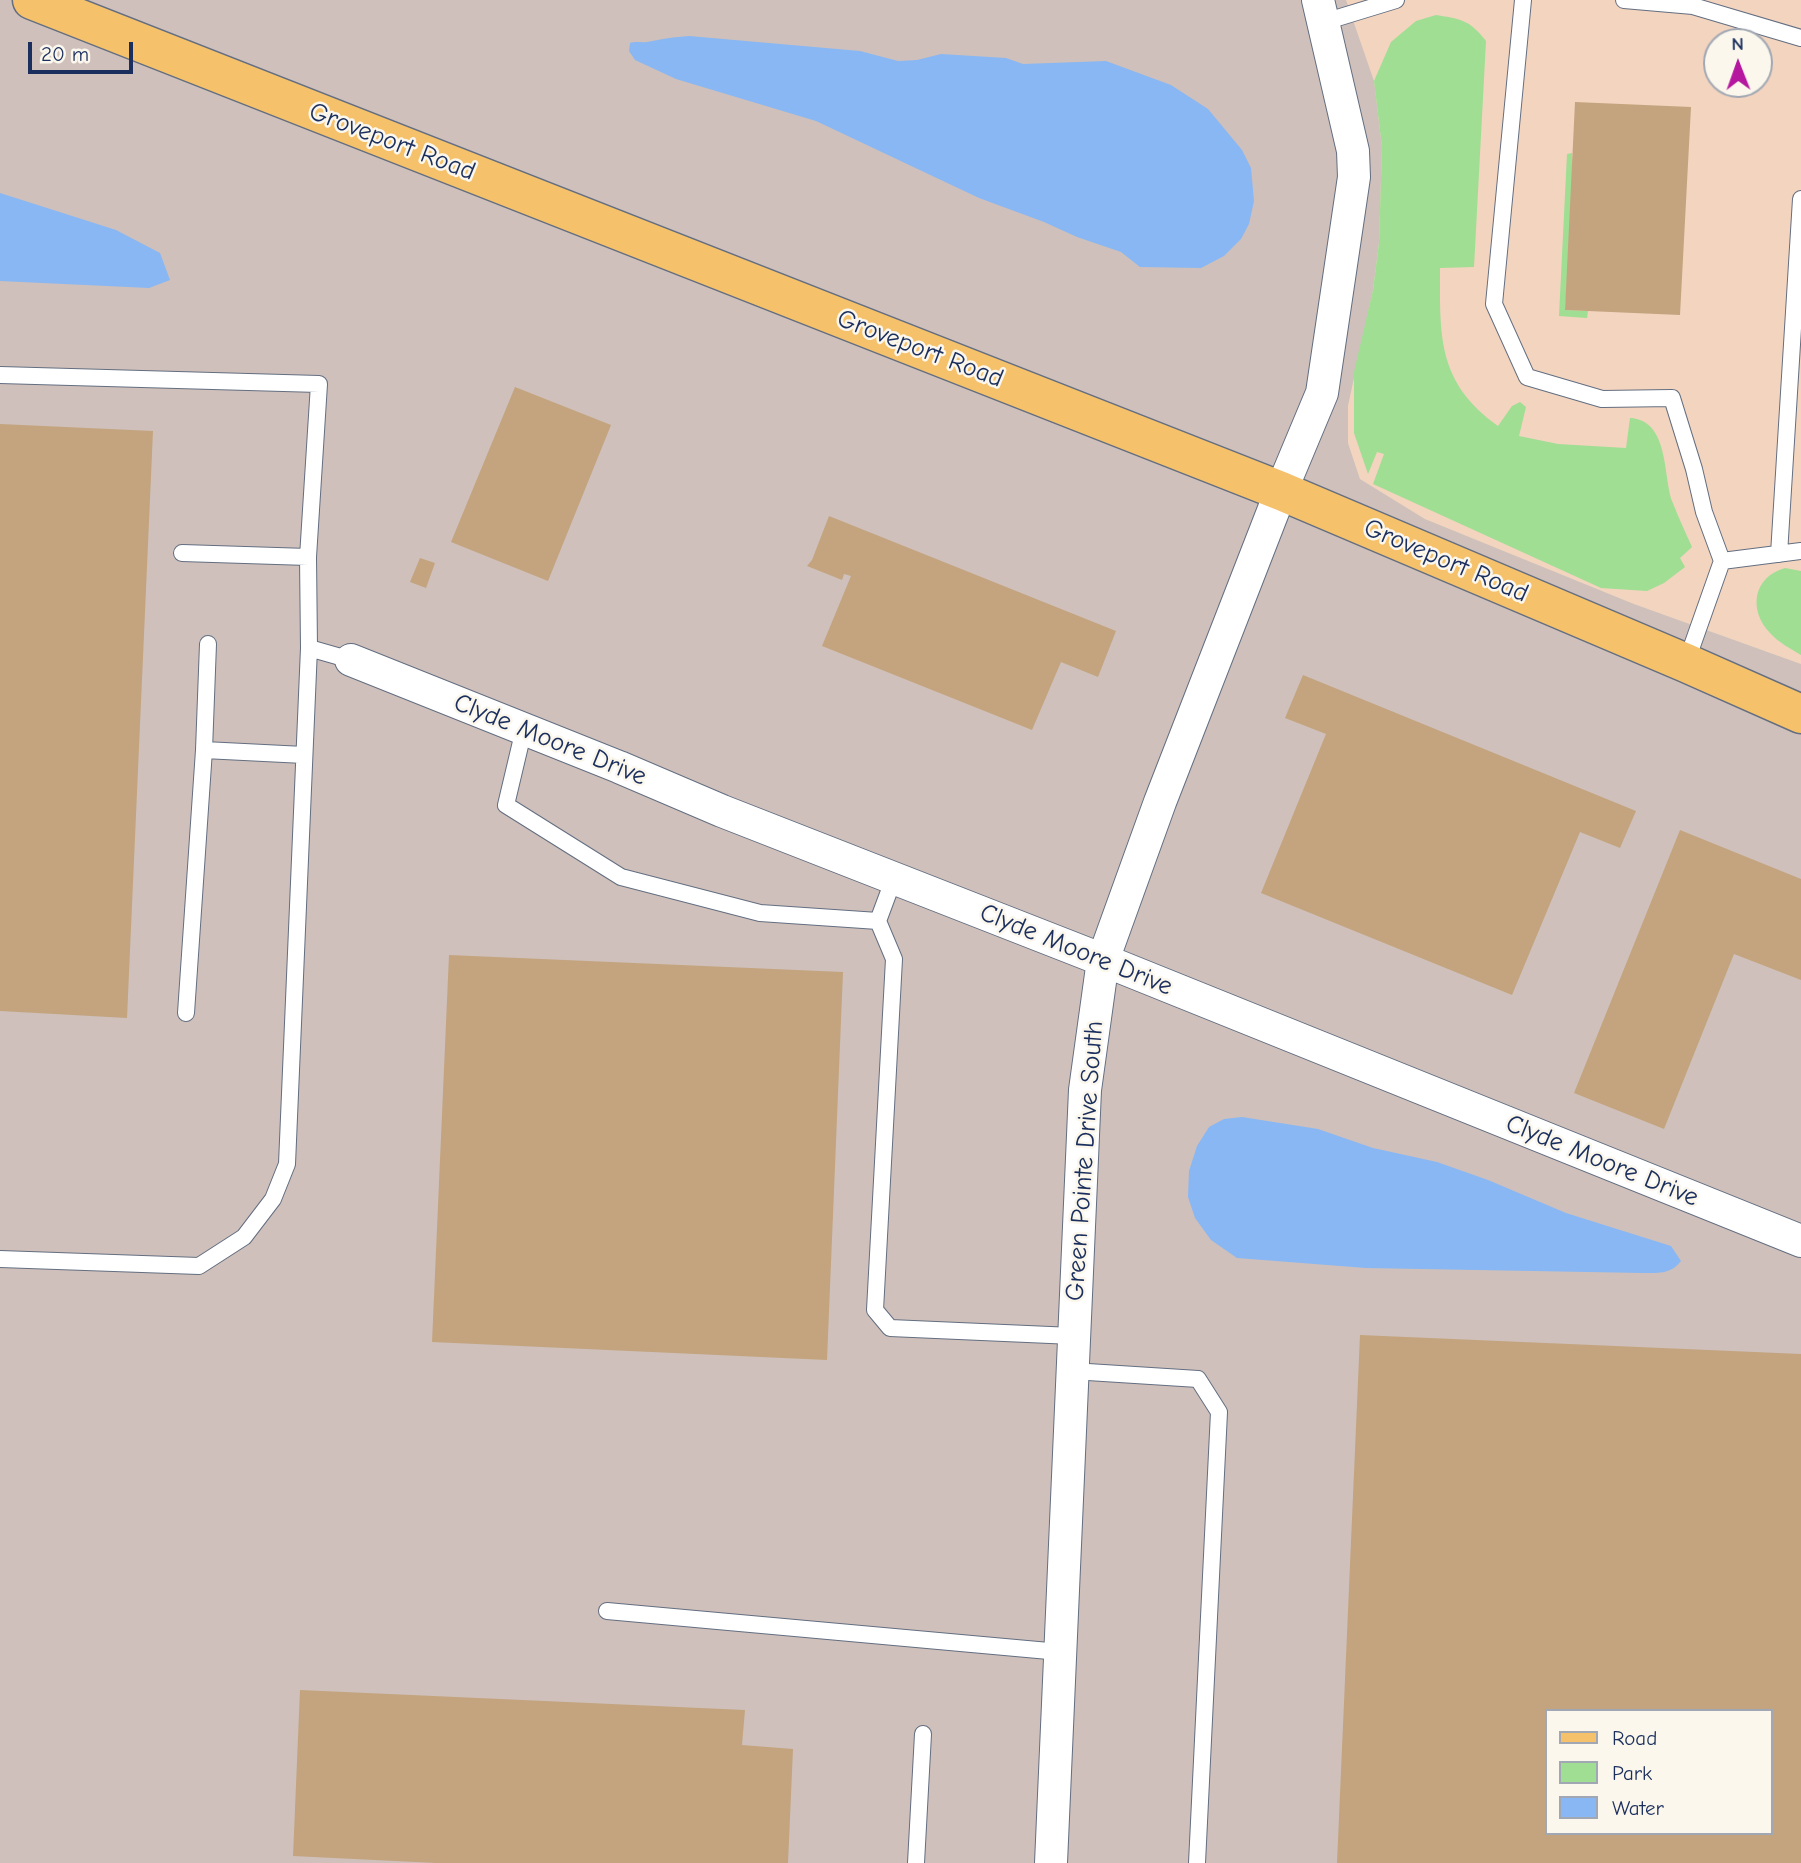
<!DOCTYPE html>
<style>
body{margin:0}
#map{position:relative;width:1801px;height:1863px;overflow:hidden;background:#e9e2c0;font-family:"Comic Neue",sans-serif}
canvas{display:block}
.legend{position:absolute;left:1545px;top:1709px;width:228px;height:126px;box-sizing:border-box;background:#fbf7ec;border:2px solid #a1a7b3;margin:0;padding:9px 12px;list-style:none;font-size:21px;color:#1b2f5e}
.legend li{display:flex;align-items:center;gap:14px;height:35px}
.legend b{width:35px;border:2px solid #a1a7b3}
.north{position:absolute;left:1703px;top:28px;width:70px;height:70px;box-sizing:border-box;background:#fbf7ec;border:2px solid #a1a7b3;border-radius:50%;rotate:359deg;font-size:19px;font-weight:700;line-height:28px;text-align:center;color:#1b2f5e}
.north::after{content:'';display:block;margin:auto;width:24px;height:32px;background:#b5179e;clip-path:polygon(50% 0,100% 100%,50% 72%,0 100%)}
.scale{position:absolute;left:28px;top:42px;width:105px;height:32px;box-sizing:border-box;border:4px solid #1b2f5e;border-top:0;padding-left:9px;font-size:21px;line-height:24px;white-space:nowrap;color:#1b2f5e;-webkit-text-stroke:5px #fbf7ec;paint-order:stroke}
</style>
<div id="map">
<canvas width="1801" height="1863"></canvas>
<ul class="legend">
<li><b style="height:9px;background:#f5c16b"></b>Road</li>
<li><b style="height:19px;background:#9fde93"></b>Park</li>
<li><b style="height:19px;background:#88b7f3"></b>Water</li>
</ul>
<div class="north">N</div>
<div class="scale">20 m</div>
</div>
<script>
const ctx = document.querySelector('canvas').getContext('2d');
ctx.lineJoin = 'round';
function paint(path, color) { ctx.fillStyle = color; ctx.fill(path, 'evenodd'); }
function strokePath(path, color, width, dash) { ctx.strokeStyle = color; ctx.lineWidth = width; ctx.lineCap = dash ? 'butt' : 'round'; ctx.setLineDash(dash || []); ctx.stroke(path); }
function drawText(font, color, halo, rows, align = 'center') {
  ctx.font = font + ' "Comic Neue",sans-serif'; ctx.lineWidth = 5; ctx.setLineDash([]); ctx.textBaseline = 'middle'; ctx.strokeStyle = halo; ctx.fillStyle = color; for (const [text, x, y, turn = 0] of rows) {
    ctx.save(); ctx.translate(x, y); ctx.rotate((+turn || 0) * Math.PI / 180); ctx.textAlign = isNaN(turn) ? turn : align; if (halo) ctx.strokeText(text, 0, 0); ctx.fillText(text, 0, 0); ctx.restore();
  }
}
const built = new Path2D(`
 M 1346,0 L 1801,0 L 1801,664 L 1634,604 L 1425,519 L 1360,479 L 1348,443 L 1348,406 L 1373,290 L 1379,243 ZM 1717,42 L 1759,42 L 1759,84 L 1717,84 Z`);
const industrial = new Path2D(`
 M 0,0 L 1346,0 L 1374,81 L 1382,147 L 1379,243 L 1373,290 L 1348,406 L 1348,443 L 1360,479 L 1425,519 L 1634,604 L 1801,664 L 1801,1863 L 0,1863 ZM 1547,1711 L 1771,1711 L 1771,1833 L 1547,1833 Z`);
const green = new Path2D(`
 M 1436,15 C 1461,19 1470,20 1486,41 L 1474,267 L 1440,268 C 1440,337 1437,382 1498,426 L 1512,406 L 1520,402 L 1526,407 L 1519,436 L 1558,444 L 1626,448 L 1630,418 C 1669,420 1663,475 1672,501 C 1678,516 1685,532 1692,547 L 1680,558 L 1685,567 L 1664,583 L 1647,591 L 1601,588 L 1373,484 L 1384,454 L 1377,452 L 1368,474 L 1354,433 L 1354,372 L 1373,290 L 1379,243 L 1382,147 L 1374,81 L 1391,42 L 1416,21 Z
 M 1572,153 L 1574,203 L 1565,310 L 1588,311 L 1587,318 L 1559,316 L 1567,154 Z
 M 1785,568 L 1801,571 L 1801,655 C 1791,649 1778,642 1770,633 C 1748,610 1753,577 1785,568 Z`);
const water = new Path2D(`
 M 689,36 L 860,51 L 898,61 L 917,60 L 941,54 L 1006,58 L 1023,64 L 1106,61 L 1171,85 L 1208,109 L 1242,150 L 1251,168 L 1254,201 L 1249,224 L 1241,239 L 1224,256 L 1201,268 L 1140,267 L 1121,252 L 1077,237 L 1044,222 L 979,198 L 816,121 L 676,79 L 635,60 L 629,51 L 630,43 C 636,41 641,43 647,42 C 662,39 674,37 689,36 Z
 M 0,193 L 116,230 L 160,253 L 170,280 L 149,288 L 0,281 Z
 M 1242,1117 L 1318,1129 L 1373,1148 L 1437,1162 L 1488,1180 L 1566,1213 L 1671,1246 L 1681,1261 C 1671,1274 1659,1273 1643,1273 L 1366,1268 L 1237,1258 L 1211,1240 L 1195,1218 L 1188,1197 L 1189,1171 L 1197,1146 L 1209,1127 L 1224,1119 Z`);
const building = new Path2D(`
 M 1575,102 L 1691,107 L 1680,315 L 1565,310 Z
 M 515,387 L 611,425 L 548,581 L 451,542 Z
 M 0,424 L 153,431 L 127,1018 L 0,1011 Z
 M 829,516 L 1116,631 L 1098,677 L 1061,662 L 1032,730 L 822,646 L 851,576 L 844,574 L 842,580 L 807,566 L 812,560 Z
 M 420,558 L 435,563 L 426,588 L 410,582 Z
 M 1303,675 L 1636,811 L 1620,848 L 1580,832 L 1512,995 L 1261,893 L 1326,734 L 1285,718 Z
 M 1680,830 L 1801,879 L 1801,980 L 1734,954 L 1664,1129 L 1574,1093 Z
 M 449,955 L 843,972 L 827,1360 L 432,1342 Z
 M 1360,1335 L 1801,1354 L 1801,1863 L 1337,1863 ZM 1547,1711 L 1771,1711 L 1771,1833 L 1547,1833 Z
 M 300,1690 L 745,1710 L 742,1745 L 793,1749 L 788,1863 L 436,1863 L 293,1856 Z`);
const service = new Path2D(`
 M 1523,0 L 1494,304 L 1527,377 L 1602,399 L 1672,398 L 1694,469 L 1704,512 L 1722,561 L 1686,663
 M 1624,0 L 1693,6 L 1801,38
 M 1324,22 L 1396,0
 M 0,375 L 319,384 L 308,557 L 309,648 L 351,660
 M 182,553 L 308,557
 M 1779,554 L 1801,199
 M 1722,561 L 1801,551
 M 208,644 L 204,750 L 304,755
 M 524,729 L 506,805 L 621,877 L 760,913 L 878,921 L 894,959 L 875,1310 L 890,1328 L 1073,1336
 M 878,921 L 894,878
 M 186,1013 L 204,750
 M 0,1259 L 199,1266 L 244,1237 L 273,1199 L 287,1164 L 309,648
 M 1072,1371 L 1198,1379 L 1219,1412 L 1197,1863
 M 607,1611 L 1060,1652
 M 916,1863 L 923,1734`);
const minor = new Path2D(`
 M 351,660 L 619,767 L 722,811 L 1103,960 L 1801,1241
 M 1051,1863 L 1085,1090 L 1103,960 L 1160,802 L 1281,491 L 1322,393 L 1354,177 L 1353,151 L 1318,0`);
const primary = new Path2D(`
 M 32,0 L 1281,491 L 1686,663 L 1801,714`);
const streetNames = [
 ["Groveport Road",392,142,21],
 ["Groveport Road",920,349,21],
 ["Groveport Road",1446,561,23],
 ["Clyde Moore Drive",550,740,22],
 ["Clyde Moore Drive",1076,950,22],
 ["Green Pointe Drive South",1085,1161,-86],
 ["Clyde Moore Drive",1602,1161,22]
];
paint(built, '#f3d4bf');
paint(industrial, '#cfc0bb');
paint(green, '#9fde93');
paint(water, '#88b7f3');
paint(building, '#c3a47e');
strokePath(service, '#636e80', 18);
strokePath(minor, '#636e80', 34);
strokePath(primary, '#636e80', 41);
strokePath(service, '#fff', 16);
strokePath(minor, '#fff', 32);
strokePath(primary, '#f5c16b', 38);
drawText('26px', '#1b2f5e', '#fbf7ec', streetNames);
</script>
